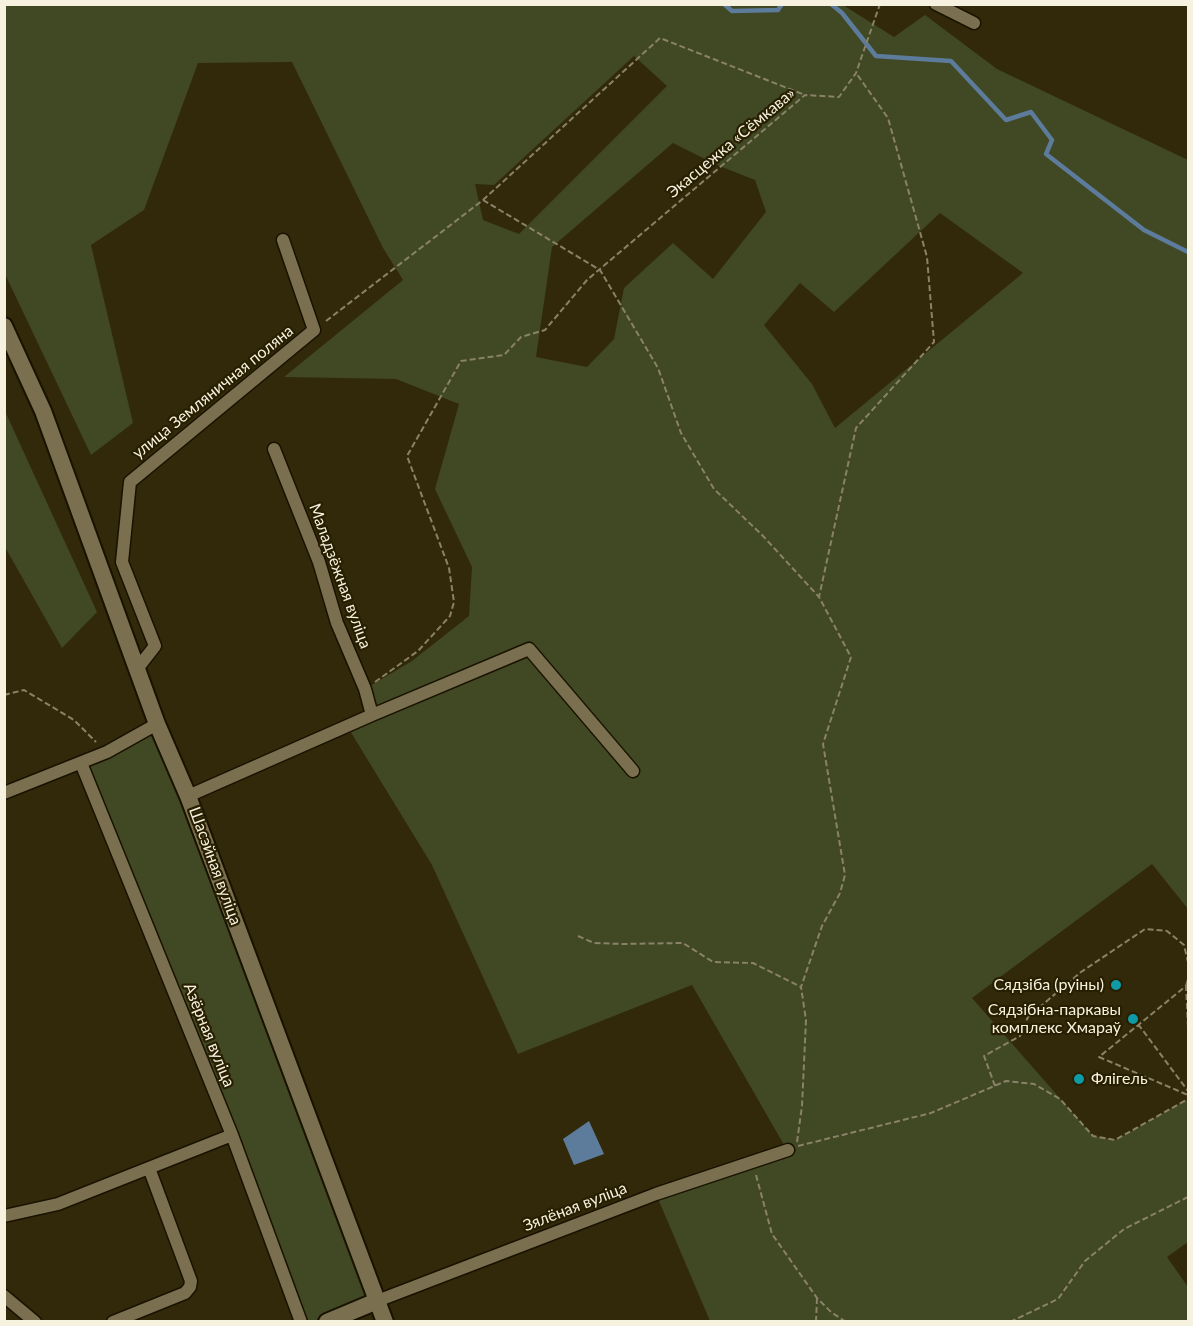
<!DOCTYPE html>
<meta charset="utf-8">
<style>
body{margin:0}
#map{position:relative;width:1193px;height:1326px;overflow:hidden;background:#32290a;font-family:Lato,sans-serif}
canvas{display:block}
.frame{position:absolute;inset:0;border:6px solid #f7f2e0;pointer-events:none}
</style>
<div id="map">
<canvas width="1193" height="1326"></canvas>
<div class="frame"></div>
</div>
<script>
const ctx = document.querySelector('canvas').getContext('2d');
ctx.lineJoin = 'round';
function paint(path, color) { ctx.fillStyle = color; ctx.fill(path, 'evenodd'); }
function strokePath(path, color, width, dash) { ctx.strokeStyle = color; ctx.lineWidth = width; ctx.lineCap = dash ? 'butt' : 'round'; ctx.setLineDash(dash || []); ctx.stroke(path); }
function drawText(font, color, halo, rows, align = 'center') {
  ctx.font = font + ' Lato,sans-serif'; ctx.lineWidth = 4.5; ctx.setLineDash([]); ctx.textBaseline = 'middle'; ctx.strokeStyle = halo; ctx.fillStyle = color; for (const [text, x, y, turn = 0] of rows) {
    ctx.save(); ctx.translate(x, y); ctx.rotate((+turn || 0) * Math.PI / 180); ctx.textAlign = isNaN(turn) ? turn : align; if (halo) ctx.strokeText(text, 0, 0); ctx.fillText(text, 0, 0); ctx.restore();
  }
}
const green = new Path2D(`
 M 5,5 L 843,5 L 894,37 L 925,15 L 997,69 L 1188,160 L 1188,909 L 1152,864 L 972,998 L 1093,1136 L 1116,1140 L 1188,1099 L 1188,1242 L 1167,1257 L 1188,1287 L 1188,1321 L 710,1321 L 656,1194 L 787,1150 L 692,985 L 518,1054 L 432,865 L 347,726 L 372,715 L 365,689 L 412,661 L 469,616 L 472,567 L 435,489 L 459,404 L 396,379 L 284,377 L 403,280 L 383,248 L 292,62 L 198,63 L 144,210 L 91,245 L 133,423 L 91,455 L 5,274 ZM 634,56 L 667,86 L 519,234 L 483,220 L 475,184 L 494,185 ZM 673,143 L 717,165 L 755,180 L 766,212 L 713,279 L 673,243 L 624,288 L 614,339 L 587,367 L 536,357 L 552,247 ZM 940,213 L 1023,273 L 835,428 L 812,384 L 764,325 L 800,283 L 834,312 Z
 M 4,409 L 97,612 L 62,648 L 5,547 Z
 M 157,724 L 377,1301 L 327,1321 L 301,1321 L 81,763 Z`);
const water = new Path2D(`
 M 589,1121 L 604,1154 L 574,1165 L 563,1139 Z`);
const stream = new Path2D(`
 M 724,4 L 732,11 L 778,10 L 782,4
 M 831,4 L 842,13 L 876,56 L 951,61 L 1006,120 L 1031,112 L 1052,140 L 1046,154 L 1144,230 L 1188,252`);
const path = new Path2D(`
 M 483,200 L 600,270 L 658,368 L 681,433 L 714,489 L 763,536 L 819,597
 M 326,321 L 483,200 L 660,38 L 805,95
 M 375,682 L 418,651 L 450,616 L 454,602 L 449,568 L 407,456 L 461,361 L 504,355 L 521,337 L 545,330 L 587,280 L 805,95 L 839,97 L 856,73 L 880,4
 M 4,695 L 24,690 L 74,720 L 96,742
 M 578,936 L 594,943 L 623,944 L 683,943 L 713,962 L 753,963 L 801,987
 M 1186,986 L 1188,979
 M 1138,1024 L 1188,1091
 M 1188,1027 L 1186,986 L 1099,1057 L 1188,1095
 M 995,1086 L 984,1056 L 1020,1036 L 1028,1017 L 1081,972 L 1145,929 L 1167,931 L 1184,945 L 1188,962
 M 797,1142 L 802,1106 L 806,1020 L 801,987 L 822,926 L 840,893 L 845,875 L 823,744 L 851,657 L 819,597 L 856,428 L 934,342 L 927,257 L 888,118 L 856,73
 M 798,1146 L 931,1113 L 1006,1081 L 1034,1084 L 1060,1099 L 1093,1136 L 1115,1140 L 1188,1099
 M 756,1175 L 772,1234 L 817,1298 L 831,1312 L 846,1322
 M 816,1322 L 817,1298
 M 1010,1322 L 1058,1299 L 1085,1261 L 1124,1229 L 1188,1197`);
const minor = new Path2D(`
 M 936,4 L 974,23
 M 274,449 L 319,562 L 337,623 L 365,689 L 372,715
 M 137,669 L 155,646 L 122,562 L 130,482 L 314,330 L 283,240
 M 81,763 L 232,1135 L 301,1322
 M 4,793 L 107,752 L 157,724
 M 188,796 L 372,715 L 529,649 L 633,771
 M 4,1216 L 58,1204 L 232,1135
 M 4,1296 L 35,1322
 M 377,1301 L 656,1194 L 788,1150
 M 113,1322 L 185,1293 L 190,1287 L 191,1281 L 149,1168`);
const secondary = new Path2D(`
 M 4,326 L 43,411 L 157,724 L 188,796 L 385,1322
 M 327,1322 L 377,1301`);
const markers = [
 [1116,985,6,"#0f9aa8"],
 [1133,1019,6,"#0f9aa8"],
 [1079,1079,6,"#0f9aa8"]
];
const streetNames = [
 ["Экасцежка «Сёмкава»",731,143,-40],
 ["улица Земляничная поляна",213,392,-39],
 ["Маладзёжная вуліца",340,576,70],
 ["Шасэйная вуліца",215,866,70],
 ["Азёрная вуліца",209,1035,68],
 ["Зялёная вуліца",575,1207,-21]
];
const poiNames = [
 ["Сядзіба (руіны)",1104,985],
 ["Сядзібна-паркавы",1121,1010],
 ["комплекс Хмараў",1121,1028],
 ["Флігель",1091,1079,"left"]
];
paint(green, '#404824');
paint(water, '#5d7b9a');
strokePath(stream, '#5d7b9a', 4.5);
strokePath(minor, '#191200', 15);
strokePath(secondary, '#191200', 20);
strokePath(path, '#898268', 2, [6, 3]);
strokePath(minor, '#7a7050', 12);
strokePath(secondary, '#7a7050', 16);
for (const [x, y, r, color] of markers) { const dot = new Path2D(); dot.arc(x, y, r, 0, 2 * Math.PI); ctx.fillStyle = color; ctx.fill(dot); strokePath(dot, '#281f01', 2); }
drawText('16px', '#f7f2e0', '#281f01', streetNames);
drawText('16px', '#f7f2e0', '#281f01', poiNames, 'right');
</script>
